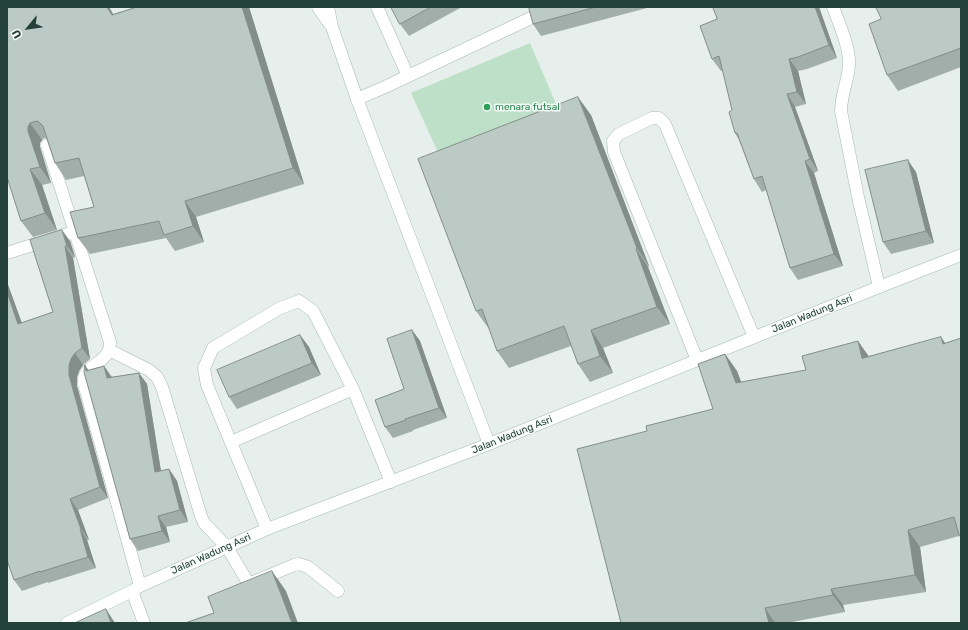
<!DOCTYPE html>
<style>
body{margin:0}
#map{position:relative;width:968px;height:630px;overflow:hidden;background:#e6efeb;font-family:Rubik,sans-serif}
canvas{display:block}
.frame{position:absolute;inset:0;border:8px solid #24423a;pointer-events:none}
.north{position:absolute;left:8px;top:8px;width:40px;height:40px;-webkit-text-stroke:3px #f7fbf9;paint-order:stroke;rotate:241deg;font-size:11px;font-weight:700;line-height:16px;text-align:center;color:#24423a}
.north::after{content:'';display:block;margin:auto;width:14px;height:18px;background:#24423a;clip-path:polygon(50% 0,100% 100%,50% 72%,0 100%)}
</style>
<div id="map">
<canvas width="968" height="630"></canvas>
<div class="frame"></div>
<div class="north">U</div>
</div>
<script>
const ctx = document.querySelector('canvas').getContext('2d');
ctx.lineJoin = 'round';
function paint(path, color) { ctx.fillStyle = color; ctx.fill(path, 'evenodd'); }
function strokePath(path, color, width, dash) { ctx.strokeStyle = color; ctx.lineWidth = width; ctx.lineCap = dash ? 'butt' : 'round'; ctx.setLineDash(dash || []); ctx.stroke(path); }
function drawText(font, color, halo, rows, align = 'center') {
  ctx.font = font + ' Rubik,sans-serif'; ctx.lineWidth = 3; ctx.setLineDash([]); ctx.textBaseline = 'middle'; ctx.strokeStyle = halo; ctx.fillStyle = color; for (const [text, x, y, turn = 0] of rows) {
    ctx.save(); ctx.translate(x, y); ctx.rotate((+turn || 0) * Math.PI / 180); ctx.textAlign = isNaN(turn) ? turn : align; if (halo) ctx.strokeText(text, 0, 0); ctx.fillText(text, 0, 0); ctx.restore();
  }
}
const green = new Path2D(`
 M 530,43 L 563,120 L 446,170 L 411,93 Z`);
const lane = new Path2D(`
 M 377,7 L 408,76
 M 357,99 L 385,87 L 531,18
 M 109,350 L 149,370 L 157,377 L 162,387 L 201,516 L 204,523 L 227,547 L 247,581 L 251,583 L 294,565 L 299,564 L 308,567 L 338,591
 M 697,360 L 614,152 L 613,141 L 619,134 L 652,118 L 659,118 L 665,124 L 754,337
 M 231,442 L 353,389
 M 267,529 L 207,385 L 204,368 L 213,348 L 280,308 L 299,301 L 313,311 L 353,389 L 391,482
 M 132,591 L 144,623`);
const street = new Path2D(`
 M 318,7 L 329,23
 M 328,7 L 332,27 L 357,99 L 489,444
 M 833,7 C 839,24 850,47 849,65 C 848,81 841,95 841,111 L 858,197 L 879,287
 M 47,145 L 110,342 C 110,345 110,349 108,352 C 102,365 82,366 84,384 L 140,586
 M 7,253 L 74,232`);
const secondary = new Path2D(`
 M 67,623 L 132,591 L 140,586 L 267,529 L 489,444 L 879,287 L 961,255`);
const wall = new Path2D(`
 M 7,7 L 109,7 L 113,14 L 137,7 L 249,7 L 304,184 L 196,217 L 204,242 L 175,251 L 166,238 L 90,254 L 78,238 L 94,207 L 84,176 L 66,180 L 55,163 L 46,138 L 44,138 L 42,140 L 40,143 L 40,147 L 51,183 L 42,185 L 57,230 L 33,237 L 21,221 Z
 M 391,7 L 462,7 L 409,36 L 400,24 Z
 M 529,7 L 651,7 L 541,36 L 533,24 Z
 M 713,7 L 819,7 L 837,58 L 807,69 L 798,71 L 806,104 L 795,107 L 818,171 L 814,173 L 843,266 L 798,280 L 790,268 L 766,190 L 762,192 L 754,179 L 739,140 L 735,133 L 732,110 L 723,70 L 721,71 L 712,59 L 717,19 Z
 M 961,7 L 961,67 L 898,91 L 887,75 Z
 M 591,115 L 649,266 L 648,267 L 670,324 L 603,348 L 613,373 L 590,382 L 578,364 L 571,346 L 509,368 L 497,351 L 489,329 L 476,311 Z
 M 916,172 L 934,243 L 891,254 L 883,242 Z
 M 30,240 L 70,241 L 75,257 L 73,258 L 90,359 L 83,365 L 79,371 L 77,377 L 77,386 L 108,498 L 78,510 L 89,540 L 87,540 L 96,568 L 48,583 L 48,582 L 22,591 L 14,580 L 7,555 L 7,282 L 22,323 L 53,312 Z
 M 412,330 L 420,341 L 447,418 L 413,430 L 413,431 L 393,438 L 385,427 L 404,389 Z
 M 300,335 L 309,347 L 321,375 L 237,409 L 229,397 Z
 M 961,338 L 961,538 L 959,536 L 920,547 L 926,592 L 843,605 L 845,612 L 787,623 L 621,623 L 647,431 L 713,409 L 725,354 L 737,371 L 741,382 L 806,370 L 858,341 L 868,356 L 945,344 Z
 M 104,366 L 112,377 L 139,373 L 147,384 L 161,471 L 169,469 L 177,481 L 188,522 L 166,527 L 170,542 L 138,551 L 130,539 L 88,370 Z`);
const shadedWall = new Path2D(`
 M 107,7 L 109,7 L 123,31 L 112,15 Z
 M 242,7 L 249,7 L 304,184 L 293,168 Z
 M 815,7 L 819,7 L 837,58 L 829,45 Z
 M 789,59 L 798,71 L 806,104 L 797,92 Z
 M 787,94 L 795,107 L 818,171 L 810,159 Z
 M 578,97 L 591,115 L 649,266 L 637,248 Z
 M 30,123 L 42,140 L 40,143 L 40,147 L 51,183 L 40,167 L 28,131 L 28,127 Z
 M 908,160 L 916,172 L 934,243 L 926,231 Z
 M 805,161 L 814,173 L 843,266 L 834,254 Z
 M 30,169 L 42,185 L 57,230 L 45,213 Z
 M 185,201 L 196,217 L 204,242 L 193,226 Z
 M 62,230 L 70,241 L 75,257 L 67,246 Z
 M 65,246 L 73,258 L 90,359 L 82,348 Z
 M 636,249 L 648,267 L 670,324 L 657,307 Z
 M 7,282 L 26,335 L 18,324 L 7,292 Z
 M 412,330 L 420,341 L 447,418 L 439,408 Z
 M 591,330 L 603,348 L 613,373 L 600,356 Z
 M 300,335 L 309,347 L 321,375 L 312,363 Z
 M 941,337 L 952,353 L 943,344 Z
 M 858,341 L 870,358 L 862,358 Z
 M 75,353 L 83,365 L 79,371 L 77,377 L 77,386 L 108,498 L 100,487 L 69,375 L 69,366 L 71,359 Z
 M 725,354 L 737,371 L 748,400 L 736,383 Z
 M 85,365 L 93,377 L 86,371 Z
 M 104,366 L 112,378 L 107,378 Z
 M 139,373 L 147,384 L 163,484 L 155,472 Z
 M 169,469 L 177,481 L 188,522 L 180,510 Z
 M 70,499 L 78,510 L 89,540 L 81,529 Z
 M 158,516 L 166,527 L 170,542 L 162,531 Z
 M 80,529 L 87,540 L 96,568 L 88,557 Z
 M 908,530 L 920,547 L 926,592 L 915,575 Z
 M 272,571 L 286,591 L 298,623 L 292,623 Z
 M 831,589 L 843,605 L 845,612 L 833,595 Z
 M 765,608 L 775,623 L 769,623 Z
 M 106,609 L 115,623 L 111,623 Z`);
const building = new Path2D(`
 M 7,7 L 107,7 L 112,15 L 137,7 L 242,7 L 293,168 L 185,201 L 193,226 L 164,235 L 159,221 L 78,238 L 70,212 L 94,207 L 79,158 L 55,163 L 43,126 L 40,123 L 37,121 L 33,122 L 30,123 L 28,127 L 28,131 L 40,167 L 30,169 L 45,213 L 21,221 L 7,177 Z
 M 391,7 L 431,7 L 400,24 Z
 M 529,7 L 596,7 L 533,24 L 529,9 Z
 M 713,7 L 815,7 L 829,45 L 798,57 L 789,59 L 797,92 L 787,94 L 810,159 L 805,161 L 834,254 L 790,268 L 762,176 L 754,179 L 737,133 L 735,133 L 729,112 L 732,110 L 719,56 L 712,59 L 700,26 L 717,19 Z
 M 876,7 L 961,7 L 961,48 L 887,75 L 869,24 L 881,19 Z
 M 578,97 L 637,248 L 636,249 L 657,307 L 591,330 L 600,356 L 578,364 L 564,326 L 497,351 L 482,309 L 476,311 L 418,159 Z
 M 908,160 L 926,231 L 883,242 L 865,170 Z
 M 62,230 L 67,246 L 65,246 L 82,348 L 75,353 L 71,359 L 69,366 L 69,375 L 100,487 L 70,499 L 81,529 L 80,529 L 88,557 L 40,572 L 40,571 L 14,580 L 7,560 L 7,292 L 18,324 L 53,312 L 30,240 Z
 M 412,330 L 439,408 L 405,419 L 406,420 L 385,427 L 375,400 L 404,389 L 387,339 Z
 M 300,335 L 312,363 L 229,397 L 217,370 Z
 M 941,337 L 943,344 L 961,338 L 961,535 L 959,535 L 954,517 L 908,530 L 915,575 L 831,589 L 833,595 L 765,608 L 769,623 L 621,623 L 577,449 L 647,431 L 646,426 L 713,409 L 698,364 L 725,354 L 736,383 L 806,370 L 802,356 L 858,341 L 862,358 Z
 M 85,365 L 86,371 L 104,366 L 107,378 L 139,373 L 155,472 L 169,469 L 180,510 L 158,516 L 162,531 L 130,539 L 84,372 Z
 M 272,571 L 292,623 L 185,623 L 214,613 L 208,597 Z
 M 106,609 L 111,623 L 75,623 Z`);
const markers = [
 [487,107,4,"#2e9e5b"]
];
const leisureNames = [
 ["menara futsal",495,107]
];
const streetNames = [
 ["Jalan Wadung Asri",812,314,-22],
 ["Jalan Wadung Asri",512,435,-22],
 ["Jalan Wadung Asri",211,554,-24]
];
paint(green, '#bfe0c8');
strokePath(lane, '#a8b8b2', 13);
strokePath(street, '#a8b8b2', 13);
strokePath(secondary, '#a4bbb3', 13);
strokePath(lane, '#fff', 12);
strokePath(street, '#fff', 12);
strokePath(secondary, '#fff', 12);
paint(wall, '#a1aea9');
paint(shadedWall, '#838d89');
paint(building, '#bbcac4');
strokePath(building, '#838d89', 1);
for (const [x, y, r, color] of markers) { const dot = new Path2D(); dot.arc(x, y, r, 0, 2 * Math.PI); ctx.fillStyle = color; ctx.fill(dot); strokePath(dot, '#f7fbf9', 1.5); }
drawText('10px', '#27864d', '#f7fbf9', leisureNames, 'left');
drawText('10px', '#24423a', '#f7fbf9', streetNames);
</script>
